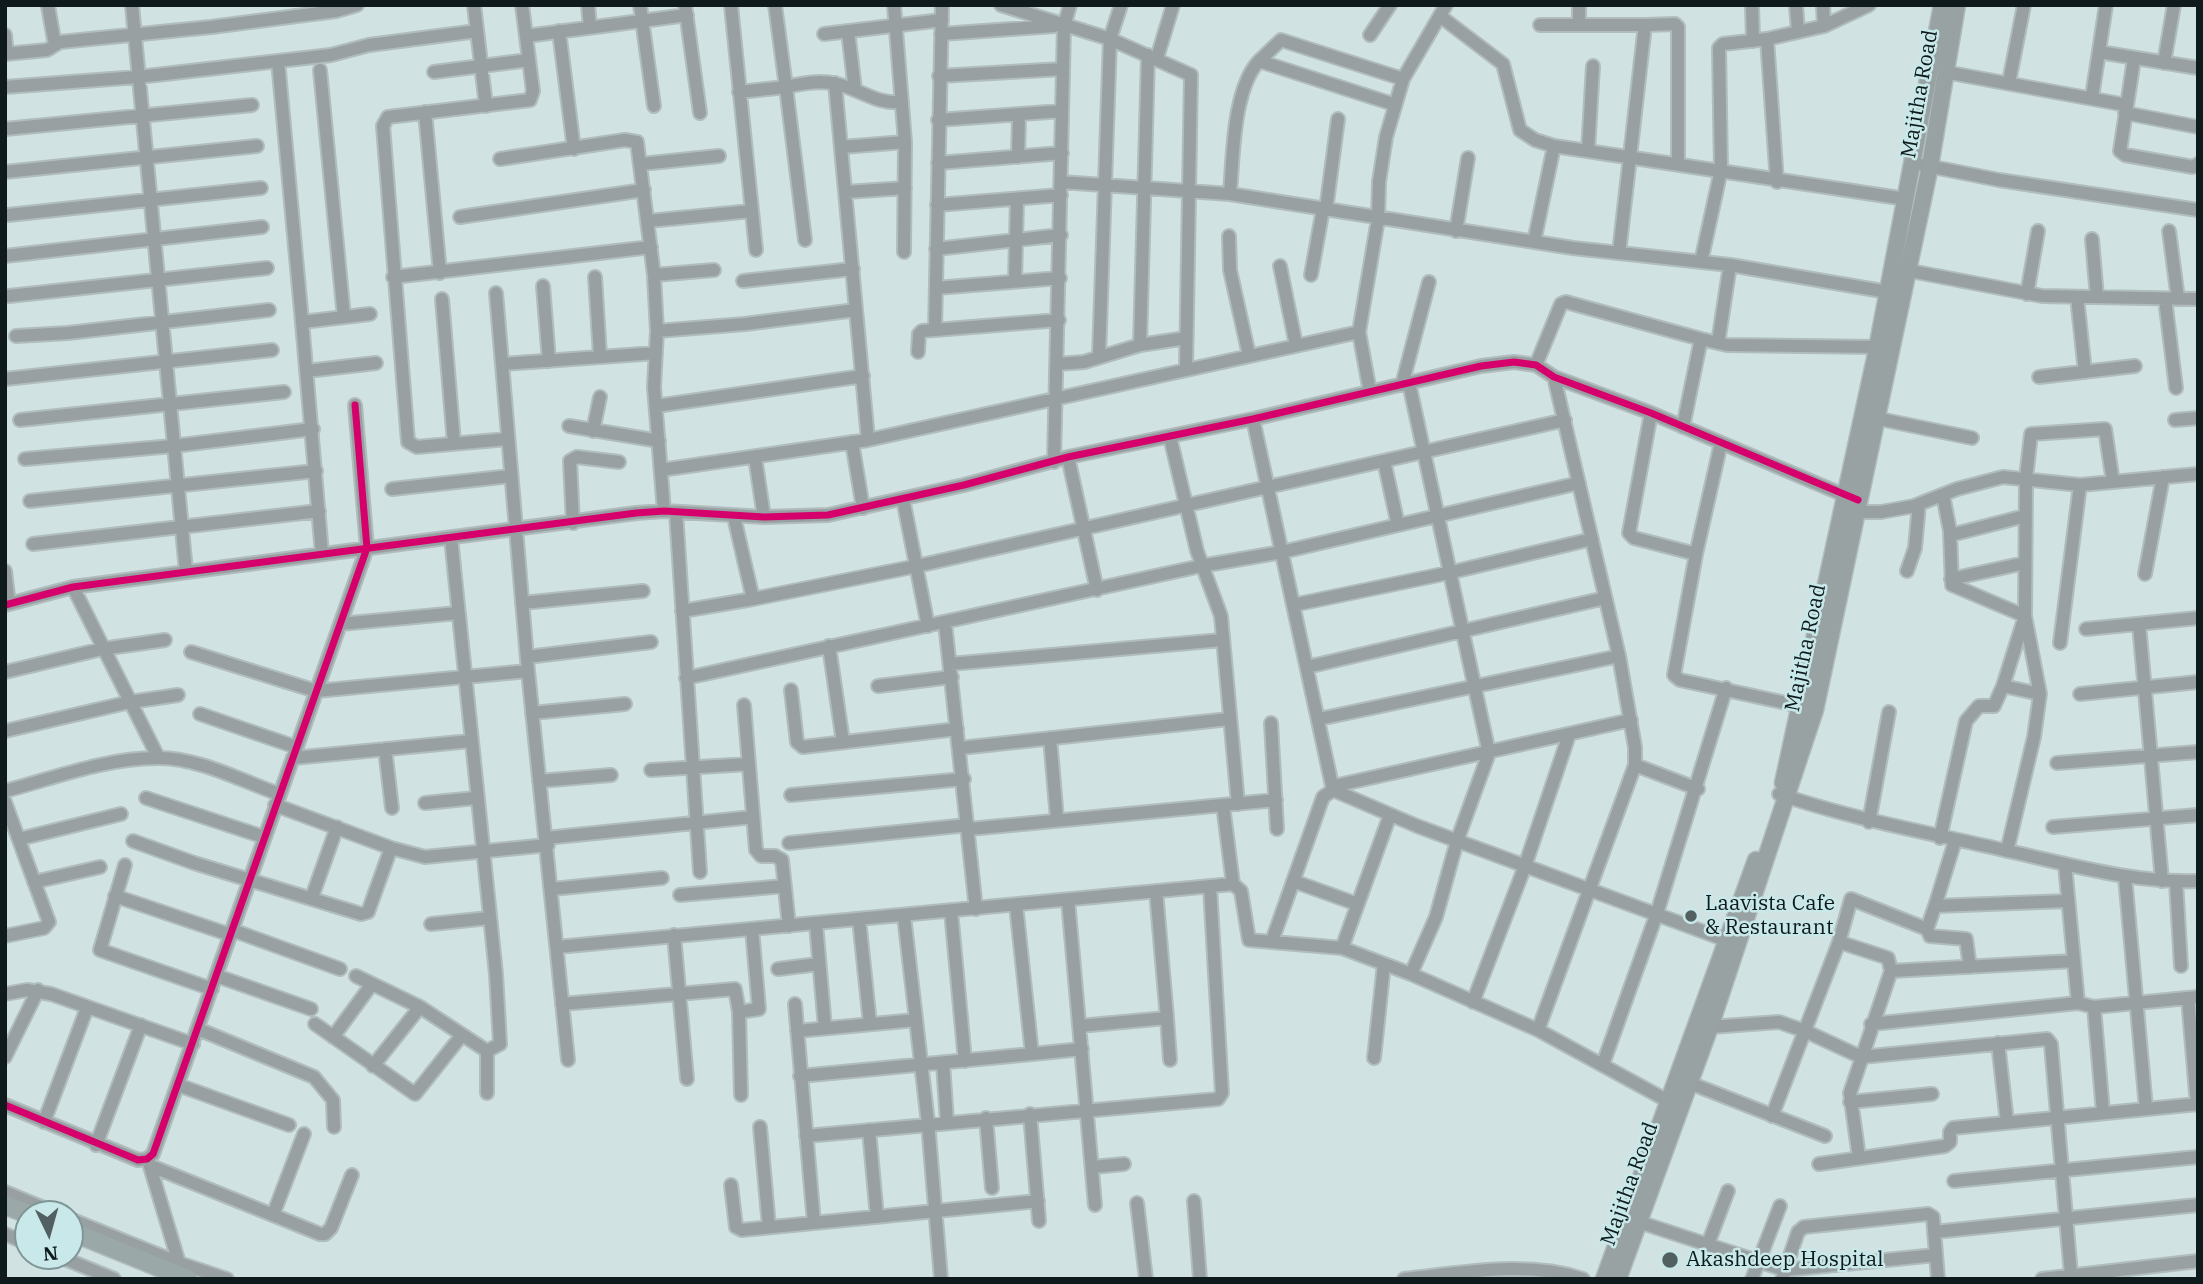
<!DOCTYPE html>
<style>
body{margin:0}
#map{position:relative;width:2203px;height:1284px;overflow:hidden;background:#d1e2e2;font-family:"IBM Plex Serif",serif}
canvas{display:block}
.frame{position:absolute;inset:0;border:7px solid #0e1a1b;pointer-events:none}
.north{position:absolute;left:14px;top:1200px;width:70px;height:70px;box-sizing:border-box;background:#c9e8ea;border:2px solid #7e9697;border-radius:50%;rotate:175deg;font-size:19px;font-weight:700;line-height:28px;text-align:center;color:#0e1a1b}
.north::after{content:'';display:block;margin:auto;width:24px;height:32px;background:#526061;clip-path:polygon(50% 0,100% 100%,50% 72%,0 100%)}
</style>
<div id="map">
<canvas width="2203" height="1284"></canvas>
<div class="frame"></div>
<div class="north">N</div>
</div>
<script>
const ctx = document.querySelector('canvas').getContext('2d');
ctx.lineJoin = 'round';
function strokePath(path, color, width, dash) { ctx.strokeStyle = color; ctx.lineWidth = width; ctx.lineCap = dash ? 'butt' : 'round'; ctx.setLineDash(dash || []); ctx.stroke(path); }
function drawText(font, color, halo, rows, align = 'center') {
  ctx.font = font + ' "IBM Plex Serif",serif'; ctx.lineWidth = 5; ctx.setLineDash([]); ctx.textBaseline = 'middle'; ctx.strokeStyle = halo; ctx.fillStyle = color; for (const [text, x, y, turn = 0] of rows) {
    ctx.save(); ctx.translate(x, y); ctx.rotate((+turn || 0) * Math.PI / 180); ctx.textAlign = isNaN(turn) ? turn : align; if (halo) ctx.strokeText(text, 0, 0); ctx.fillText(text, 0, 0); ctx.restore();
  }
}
const minor = new Path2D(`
 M 132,5 L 186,571
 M 474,5 L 486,106
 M 588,5 L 590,27
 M 640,5 L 654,106
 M 685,5 L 700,113
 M 731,5 L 756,250
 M 894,5 L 905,142 L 904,252
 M 1001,5 L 1110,39 L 1191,75 L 1186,370
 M 1579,5 L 1579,25
 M 1752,5 L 1753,41
 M 1796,5 L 1798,32
 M 1823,5 L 1824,26 L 1869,5
 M 48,6 L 55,45
 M 1440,16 L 1503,64 L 1520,130 L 1535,140 L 1554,146
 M 1540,25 L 1645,25 L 1619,253
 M 1645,25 L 1675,24 L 1678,27 L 1678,162
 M 559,31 L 574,149
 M 848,31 L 855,90
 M 824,34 L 942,20
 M 941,34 L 1054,26
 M 5,35 L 7,54
 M 1370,35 L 1390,5
 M 526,36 L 687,15
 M 1767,39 L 1777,182
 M 2099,52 L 2198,68
 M 5,54 L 47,50 L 60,42 L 211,27 L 336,11 L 357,5
 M 1157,58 L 1173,5
 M 2134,59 L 2120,151 L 2125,155 L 2193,167 L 2198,164
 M 278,61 L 302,322
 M 2164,63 L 2174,5
 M 320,70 L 344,317
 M 434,72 L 529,60
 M 1945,72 L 2126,105
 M 939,76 L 1063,69
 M 2009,82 L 2024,5
 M 835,83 L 856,310
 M 5,87 L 138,77 L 331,55 L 369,45 L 477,31
 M 739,92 L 786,87 L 775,5
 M 2092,97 L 2106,5
 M 1393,104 L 1259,61 L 1281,40 L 1403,79
 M 425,112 L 440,273
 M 2125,113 L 2198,127
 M 938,120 L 1062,111
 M 5,129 L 252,105
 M 842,147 L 905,142
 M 1588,151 L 1593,66
 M 1018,157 L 1019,115
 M 500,159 L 625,140 L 637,142 L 654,275 L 657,331 L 654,387 L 664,511
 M 938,163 L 1062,153
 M 641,164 L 719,156
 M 1923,165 L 1999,180 L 2198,210
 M 5,172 L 257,146
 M 1061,182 L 1230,194 L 1573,248 L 1730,265 L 1888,292
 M 846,192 L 905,188
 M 1230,194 C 1233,156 1233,89 1259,61
 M 937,205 L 1061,195
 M 1326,210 L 1338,119
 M 8,215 L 261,188
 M 460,217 L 644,190
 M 648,221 L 752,211
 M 1456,231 L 1468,158
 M 2169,231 L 2178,299
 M 1229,236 L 1230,270 L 1249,355
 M 2092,239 L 2097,297
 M 805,240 L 786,87 C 803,83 820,80 837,84 C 859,89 878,105 902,102
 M 1534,242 L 1554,146 L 1906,199
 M 936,249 L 1061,235
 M 5,256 L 262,227
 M 1701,262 L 1721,170 L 1719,48 L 1723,44 L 1767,39 L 1824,26
 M 1280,266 L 1296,345
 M 1900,269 L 2042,296 L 2198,299
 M 654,275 L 714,270
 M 1311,275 L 1323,209
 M 393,277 L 651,247
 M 595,277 L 600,356
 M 743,281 L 853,269
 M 1015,281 L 1017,199
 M 543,286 L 549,361
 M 936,288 L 1060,278
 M 496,293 L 528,671 L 568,1060
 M 2027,294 L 2038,231
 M 9,296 L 267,268
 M 2077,297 L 2085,372
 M 442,299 L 454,443
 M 2165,299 L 2176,388
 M 935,330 L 942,5
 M 657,331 L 745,324 L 856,310 L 868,440
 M 16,336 L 68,333 L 269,310
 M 1701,339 L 1727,345 L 1878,347
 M 1718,343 L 1730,265
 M 1140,345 L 1148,55
 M 918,352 L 919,334 L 922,331 L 1059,320
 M 1099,356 L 1110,39 L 1121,5
 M 502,364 L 656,353
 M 1057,364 L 1084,362 L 1140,345 L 1186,338
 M 1536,365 L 1561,304 L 1566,302 L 1701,339 L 1683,427
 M 307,371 L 376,363
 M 2039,377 L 2135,366
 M 5,379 L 272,350
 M 1409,383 L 1489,753 L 1457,841 L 1436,917 L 1411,974
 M 1402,385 L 1429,282
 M 1370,392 L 1359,332 L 1378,219 L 1379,182 L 1386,137 L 1403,79 L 1446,5
 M 656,406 L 863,376
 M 1651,413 L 1629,533 L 1634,538 L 1696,554
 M 1870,417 L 1972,438
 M 1253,419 L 1333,790 L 1417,826 L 1726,940
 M 20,420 L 284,392
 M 2175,420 L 2198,418
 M 569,426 L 659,441
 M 593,431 L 600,397
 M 1170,437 L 1197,551 L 1221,616 L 1238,804
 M 508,439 L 417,447 L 408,442 L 383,126 L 388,117 L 530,100 L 533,91 L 522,5
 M 852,442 L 863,508
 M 1721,443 L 1696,554 L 1674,675 L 1680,680 L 1800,706
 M 755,457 L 764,517
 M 1068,457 L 1097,590
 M 25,459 L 173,446 L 313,429
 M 1384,461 L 1398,525
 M 1054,462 L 1064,26 L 1070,5
 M 661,470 L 868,440 L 1359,332
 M 392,489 L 511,476
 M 1943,495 L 1950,531 L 1952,585 L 2025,616 L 2003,686
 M 903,499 L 928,626
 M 30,501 L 316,471
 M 1849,512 L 1881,512 L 1914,506 L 1957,489 L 2003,477 L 2080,485 L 2198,474
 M 676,513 L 700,872
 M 734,517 L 753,599 L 917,566 L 1565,420
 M 573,523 L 570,461 L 577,457 L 619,462
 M 1951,535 L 2025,516
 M 33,544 L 319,511
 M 322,554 L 302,322 L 370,314
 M 5,571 L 9,604
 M 1907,571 L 1915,548 L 1919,504
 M 2145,574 L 2163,477
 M 1951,579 L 2025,563
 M 73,587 L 158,757
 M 522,603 L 643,591
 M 5,605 L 73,587 L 636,513 L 664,511 L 764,517 L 828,515 L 964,485 L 1068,457 L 1253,419 L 1481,366 L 1514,362 L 1536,365 L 1554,377 L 1651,413 L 1851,498
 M 1293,605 L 1448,573 L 1592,539
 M 682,611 L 753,599
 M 945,623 L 976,909
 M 340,624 L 458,613
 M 2139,624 L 2162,881
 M 2086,629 L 2198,618
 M 2060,643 L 2080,485
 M 829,646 L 843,742
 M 191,652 L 316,691 L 528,671
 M 527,657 L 651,642
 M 950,664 L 1222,640
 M 1307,667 L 1605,598
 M 5,672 L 102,649 L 165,640
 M 686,678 L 1201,566 L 1282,552 L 1579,483
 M 878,686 L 952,677
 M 791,690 L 797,742 L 803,747 L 957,729
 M 2080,694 L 2198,682
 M 744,705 L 756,850 L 761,856 L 775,856 L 782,860 L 789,926
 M 532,713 L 625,704
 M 200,714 L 296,747
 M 1319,719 L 1619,656
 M 1271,723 L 1277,829
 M 5,731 L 130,702 L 178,695
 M 1050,738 L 1057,819
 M 960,748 L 1229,719
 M 385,749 L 392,808
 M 293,758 L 471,741
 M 2057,763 L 2198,752
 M 1635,765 L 1698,789
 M 651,770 L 749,764
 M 539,781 L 611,775
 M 1334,786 L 1631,720
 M 5,791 C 54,778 106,758 157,758 C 197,757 242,781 279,794
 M 1779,794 C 1855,820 1931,833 2008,851 C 2072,865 2132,883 2198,881
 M 791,795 L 964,779
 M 146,798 L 264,837
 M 5,802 L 49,922 L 44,928 L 5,936
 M 425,803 L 476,798
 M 275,805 L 391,848 L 425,857 L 548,845
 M 1223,805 L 1233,884 L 1241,891 L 1249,940 L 1342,948 L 1411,974 L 1538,1030 L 1668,1101
 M 1869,822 L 1889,712
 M 2053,827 L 2198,815
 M 969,829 L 1276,800
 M 546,838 L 753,817
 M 1940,838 L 1966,721 L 1979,706 L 1994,706 L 2003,686 L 2040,694
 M 19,839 L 121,814
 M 133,841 L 194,863 L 361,914 L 368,912 L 391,848
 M 789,843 L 968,825
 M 2007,851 L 2034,737 L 2040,694 L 2025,616 L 2026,478 L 2031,434 L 2105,429 L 2113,482
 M 125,865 L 100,950 L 212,989
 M 2125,877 L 2146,1108
 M 1293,881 L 1357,904
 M 34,882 L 100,867
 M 2176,882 L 2181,966
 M 552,889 L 662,878
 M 680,895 L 785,886
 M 115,896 L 231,935
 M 312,897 L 337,827
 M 1068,900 L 1095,1205
 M 1935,906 L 1955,841
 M 951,911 L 965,1061
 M 904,916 L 928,1123 L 941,1279
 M 859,919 L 870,1024
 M 431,924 L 489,918
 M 816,924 L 825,1028
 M 1927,929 L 1935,906 L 2068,901
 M 232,930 L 340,969
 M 674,935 L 687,1079
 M 1272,941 L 1323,797 L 1333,790
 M 557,947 L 1233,884
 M 1342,948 L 1390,815
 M 778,969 L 819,964
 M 1891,971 L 1888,958 L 1839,942 L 1851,899 L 1927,929 L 1930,936 L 1966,939 L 1970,967
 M 217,976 L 311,1009
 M 356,976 L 420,1007 L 487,1051 L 500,1044 L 496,974 L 451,538
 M 5,994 L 27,990 L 51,994 L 193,1044
 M 2188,998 L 2197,1105
 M 1473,1002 L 1525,866 L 1569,735
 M 2078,1003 L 2094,1007 L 2198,997
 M 562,1004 L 735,989 L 739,1012 L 741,1095
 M 795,1004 L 814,1223
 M 2094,1007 L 2103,1112
 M 739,1012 L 759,1009 L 752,929
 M 1167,1018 L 1170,1060
 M 315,1024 L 415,1094 L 462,1035
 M 1871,1024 L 2078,1003 L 2074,961
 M 1079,1026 L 1167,1018 L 1156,891
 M 1710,1027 L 1779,1022 L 1805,1031 L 1861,1057 L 2047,1039 L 2051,1044 L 2071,1275
 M 198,1029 L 314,1077 L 333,1100 L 334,1127
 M 1538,1030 L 1635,765 L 1635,747 L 1619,656 L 1554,377
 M 797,1031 L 916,1020
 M 333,1037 L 372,984
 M 1998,1043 L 2007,1122
 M 487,1051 L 487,1093
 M 1032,1054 L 1082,1049
 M 5,1057 L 38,990
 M 1374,1058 L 1384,964
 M 943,1063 L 947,1122
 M 1603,1064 L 1657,913 L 1726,688
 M 373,1066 L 420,1007
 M 800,1076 L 1032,1054 L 1016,905
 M 1682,1080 L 1825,1136
 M 178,1085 L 289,1125
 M 1850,1102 L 1932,1094
 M 5,1105 L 138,1160 L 147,1159 L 153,1154 L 367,548 L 355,405
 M 1030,1114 L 1039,1221
 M 1772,1116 L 1839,942
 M 986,1118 L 992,1188
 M 44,1122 L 87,1008
 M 760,1127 L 769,1227
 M 869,1130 L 877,1217
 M 806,1136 L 1218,1099 L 1222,1093 L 1210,887
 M 96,1145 L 141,1025
 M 1859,1157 L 1850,1093 L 1891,971 L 2074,961 L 2065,865
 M 149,1163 L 179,1263
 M 1819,1164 L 1945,1146 L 1950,1142 L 1950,1132 L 1953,1128 L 2198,1104
 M 151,1166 L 320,1234 L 325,1234 L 331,1228 L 352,1175
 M 1093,1167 L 1124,1164
 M 1954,1181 L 2198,1157
 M 731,1185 L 736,1227 L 742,1230 L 1038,1201
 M 5,1192 L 58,1214
 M 1194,1201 L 1200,1279
 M 1137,1203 L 1146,1279
 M 273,1215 L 304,1134
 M 70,1219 L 179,1263 L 227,1279
 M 1633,1220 L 1785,1270 L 1936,1255
 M 1934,1232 L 2198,1205
 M 5,1234 L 28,1244
 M 1708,1244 L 1728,1191
 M 58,1256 L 114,1279
 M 1404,1279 C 1463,1273 1526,1260 1583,1279
 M 1752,1279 L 1780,1206
 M 1782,1279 L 1798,1232 L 1804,1227 L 1928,1214 L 1933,1217 L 1938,1279
 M 2042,1279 L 2198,1261`);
const major = new Path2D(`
 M 1783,783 L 1876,354 L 1942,5
 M 1604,1279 L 1756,860
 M 1618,1279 L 1710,1027 L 1815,710 L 1930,166 L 1957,5`);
const highway = new Path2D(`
 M 5,1205 L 28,1214
 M 70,1231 L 188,1279`);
const cycleway = new Path2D(`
 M 5,605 L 73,587 L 636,513 L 664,511 L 764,517 L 828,515 L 964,485 L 1068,457 L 1253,419 L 1481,366 L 1514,362 L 1536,365 L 1554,377 L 1651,413 L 1858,500
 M 5,1105 L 138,1160 L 147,1159 L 153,1154 L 367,548 L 355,405`);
const markers = [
 [1691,916,7,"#526061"],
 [1670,1260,9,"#526061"]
];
const streetNames = [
 ["Majitha Road",1920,94,-80],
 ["Majitha Road",1806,648,-78],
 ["Majitha Road",1630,1184,-70]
];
const poiNames = [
 ["Laavista Cafe",1705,904],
 ["& Restaurant",1705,928],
 ["Akashdeep Hospital",1686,1260]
];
strokePath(minor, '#b0bcbd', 16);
strokePath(major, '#b0bcbd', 19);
strokePath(highway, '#b0bcbd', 21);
strokePath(minor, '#98a0a1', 12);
strokePath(major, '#98a2a2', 16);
strokePath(highway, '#9ba8a8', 18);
strokePath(cycleway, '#d6006c', 7);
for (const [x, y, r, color] of markers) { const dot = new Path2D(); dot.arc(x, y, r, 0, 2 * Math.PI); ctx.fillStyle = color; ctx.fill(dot); strokePath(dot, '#c9e8ea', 2.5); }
drawText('21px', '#0e1a1b', '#c9e8ea', streetNames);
drawText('21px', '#0e1a1b', '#c9e8ea', poiNames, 'left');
</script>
